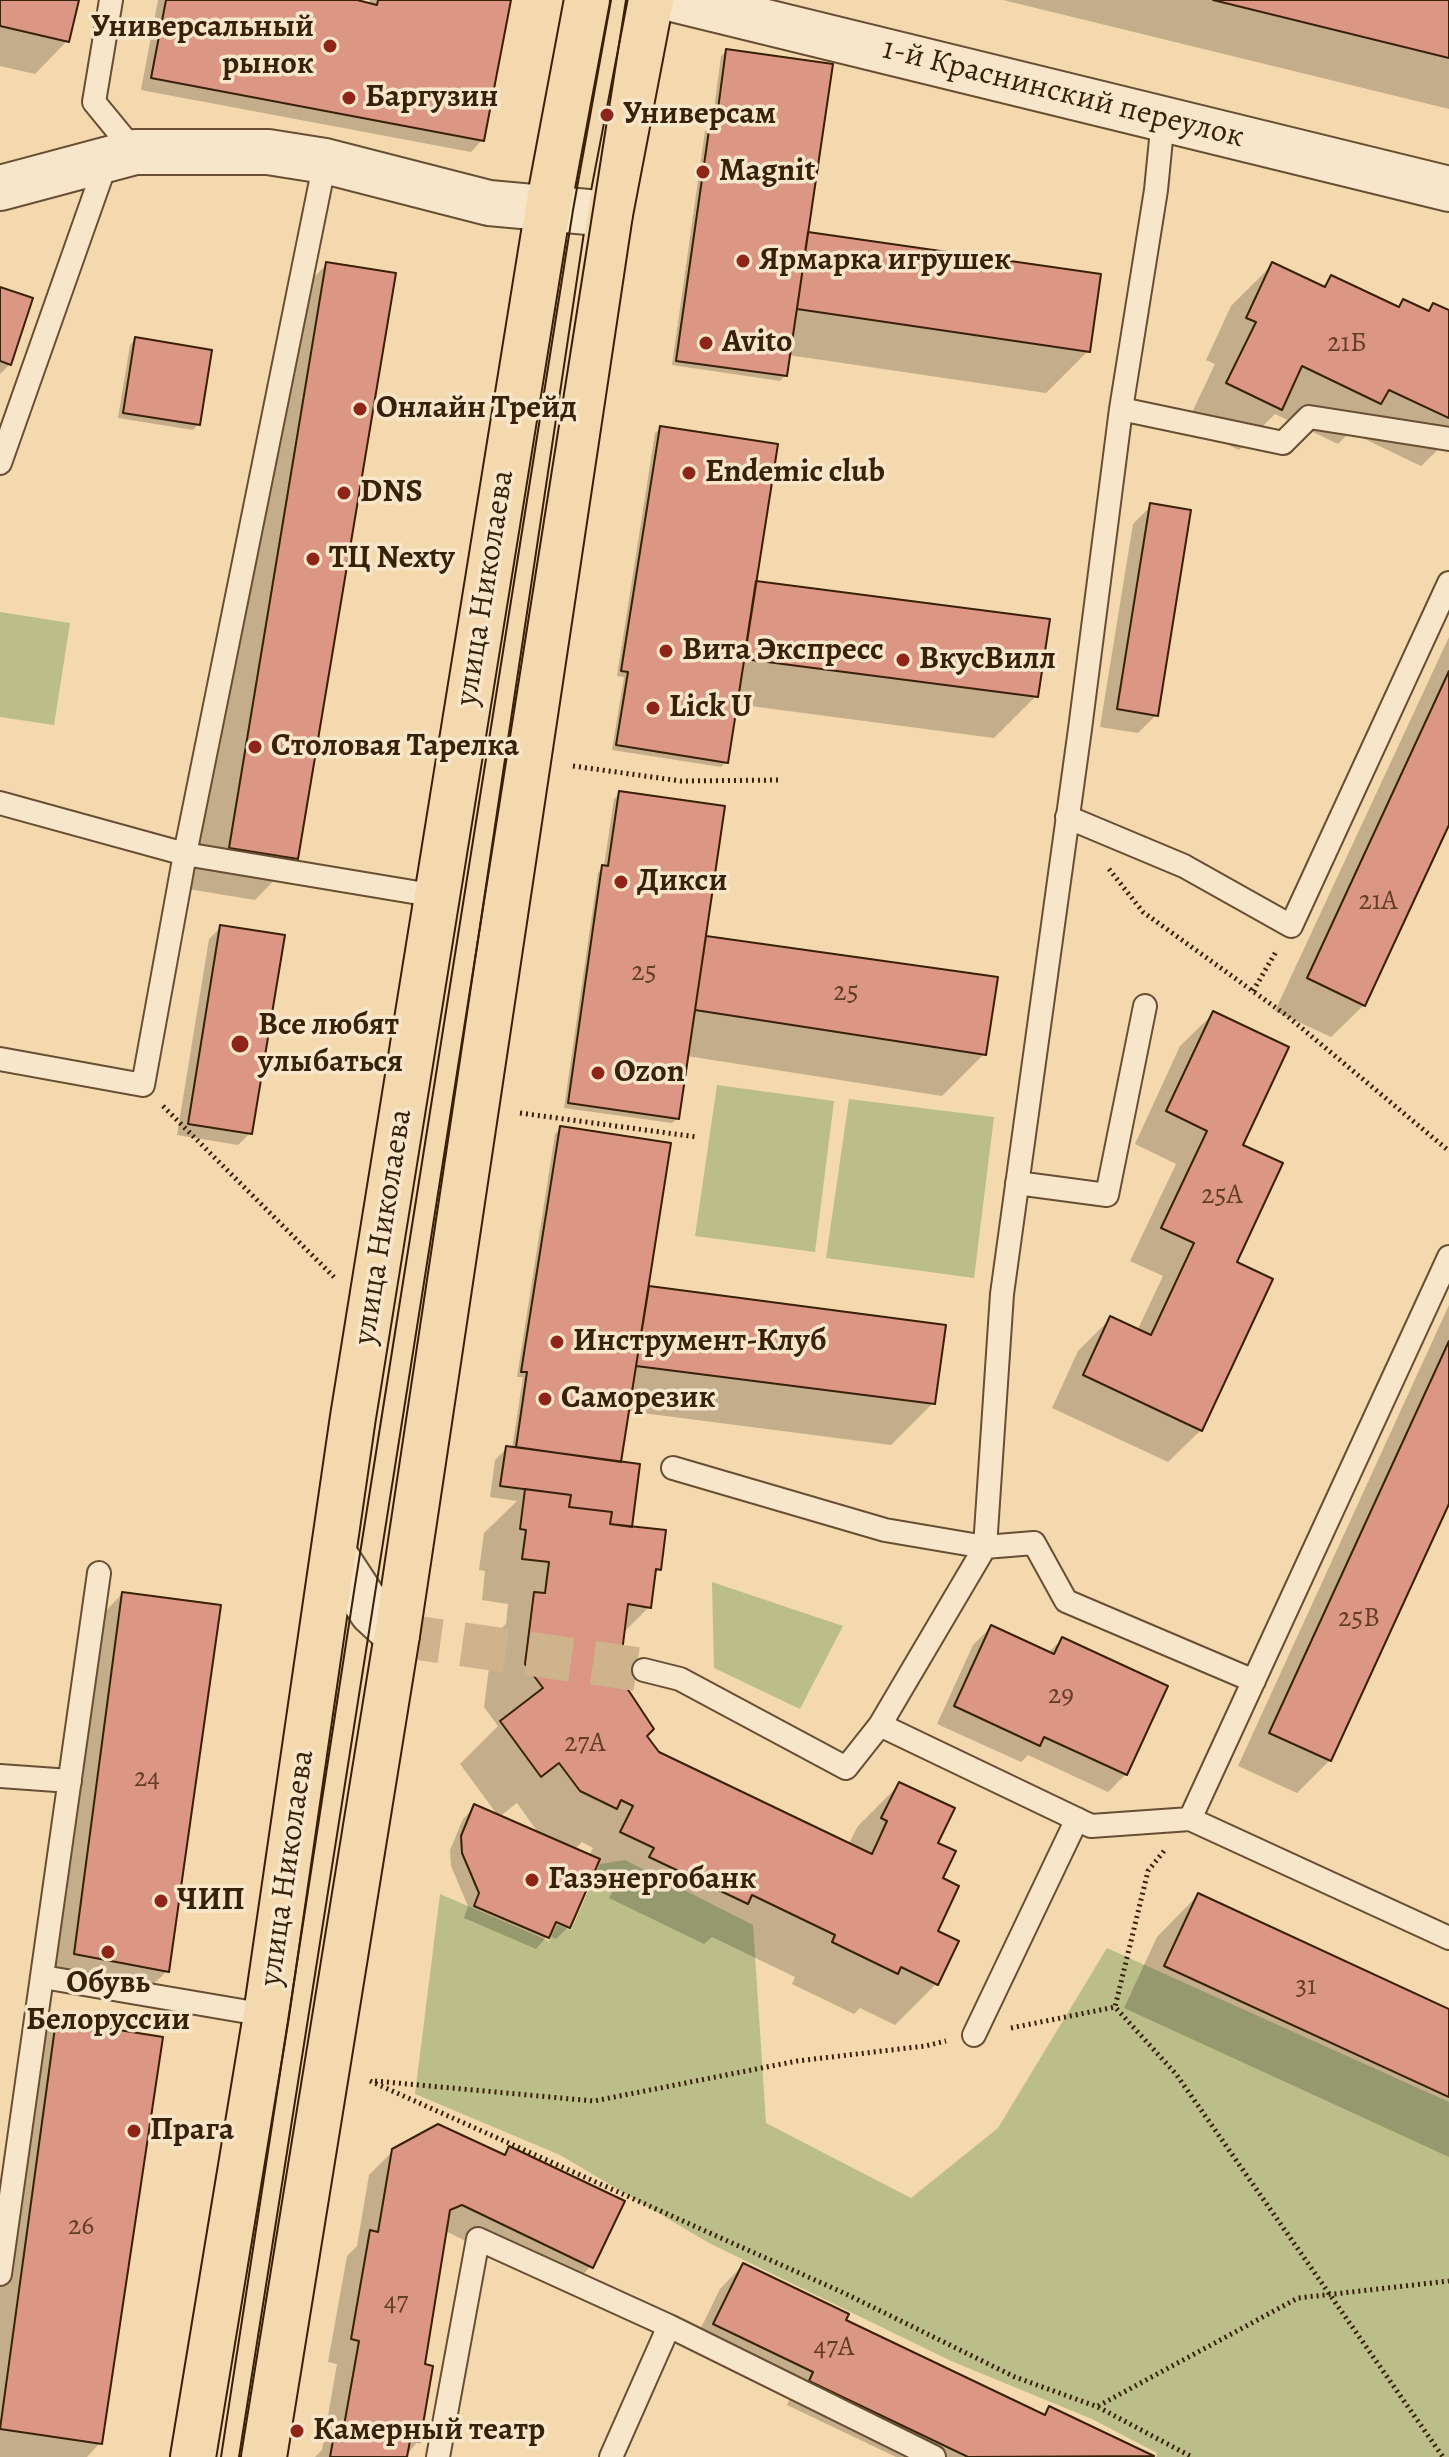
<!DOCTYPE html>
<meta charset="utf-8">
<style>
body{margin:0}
canvas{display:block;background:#f4d8ae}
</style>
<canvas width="1449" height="2457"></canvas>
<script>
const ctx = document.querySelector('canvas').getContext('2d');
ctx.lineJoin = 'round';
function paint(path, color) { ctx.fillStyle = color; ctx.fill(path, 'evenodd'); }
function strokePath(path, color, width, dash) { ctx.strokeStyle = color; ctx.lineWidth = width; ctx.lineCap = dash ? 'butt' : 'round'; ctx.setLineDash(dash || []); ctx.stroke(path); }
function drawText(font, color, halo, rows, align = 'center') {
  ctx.font = font + ' Alegreya,serif'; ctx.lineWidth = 7; ctx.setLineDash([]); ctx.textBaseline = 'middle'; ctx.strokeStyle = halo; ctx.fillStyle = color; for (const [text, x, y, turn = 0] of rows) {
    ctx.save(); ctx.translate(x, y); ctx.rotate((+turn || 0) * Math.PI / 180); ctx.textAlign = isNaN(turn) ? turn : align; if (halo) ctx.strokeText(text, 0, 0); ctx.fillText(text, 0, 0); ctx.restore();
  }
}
const green = new Path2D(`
 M 0,612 L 70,623 L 54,725 L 0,717 Z
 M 717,1085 L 834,1101 L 815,1252 L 695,1236 Z
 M 849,1099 L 994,1117 L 974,1278 L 826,1258 Z
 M 712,1582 L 843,1626 L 800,1709 L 714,1668 Z
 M 625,1860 L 753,1925 L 766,2123 L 911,2198 L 998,2128 L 1107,1948 L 1449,2102 L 1449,2457 L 1156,2457 L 1157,2453 L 1092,2419 L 951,2361 L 709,2243 L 560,2155 L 415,2094 L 440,1894 L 549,1941 L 557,1925 L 571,1930 L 600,1864 Z`);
const shadow = new Path2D(`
 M 0,0 L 77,0 L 67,41 L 35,74 L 0,66 Z
 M 158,0 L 355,0 L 368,6 L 370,0 L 505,0 L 482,140 L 471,152 L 141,90 Z
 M 1003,0 L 1449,0 L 1449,109 Z
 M 727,51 L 806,233 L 1088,351 L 1046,393 L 788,355 L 785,376 L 780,381 L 672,365 L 705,131 L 712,124 L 721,56 Z
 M 327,264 L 296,858 L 255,900 L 188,889 L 285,306 Z
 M 1273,264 L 1322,287 L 1332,277 L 1396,308 L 1404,301 L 1426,312 L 1433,305 L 1449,313 L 1449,439 L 1421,466 L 1350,432 L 1338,444 L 1275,414 L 1239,450 L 1186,425 L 1215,364 L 1206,360 L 1231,306 Z
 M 0,290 L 10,364 L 0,374 Z
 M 135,339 L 198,424 L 193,430 L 118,418 L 130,345 Z
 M 661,428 L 754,583 L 1036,696 L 994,738 L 735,704 L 726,762 L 721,767 L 612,750 L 624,677 L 617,676 L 655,433 Z
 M 1151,506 L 1156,715 L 1138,733 L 1100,727 L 1133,524 Z
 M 1449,637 L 1449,820 L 1364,1005 L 1331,1037 L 1275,1011 Z
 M 620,793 L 704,938 L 995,978 L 984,1054 L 942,1096 L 687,1056 L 678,1118 L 672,1123 L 564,1108 L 598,873 L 604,866 L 614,799 Z
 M 221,927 L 250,1133 L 238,1145 L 177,1135 L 209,939 Z
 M 1213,1014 L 1241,1146 L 1234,1263 L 1201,1430 L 1168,1462 L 1052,1408 L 1078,1351 L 1111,1318 L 1137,1331 L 1163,1276 L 1130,1261 L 1176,1164 L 1135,1144 L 1180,1046 Z
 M 561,1128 L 646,1292 L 650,1288 L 933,1403 L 891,1445 L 627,1411 L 619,1461 L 629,1528 L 659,1569 L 653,1575 L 649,1607 L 622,1634 L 616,1676 L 645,1736 L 658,1753 L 848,1845 L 858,1826 L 900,1784 L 935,1844 L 940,1879 L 935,1932 L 937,1983 L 895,2025 L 860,2008 L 854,2014 L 792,1984 L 795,1977 L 712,1937 L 704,1944 L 609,1898 L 613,1890 L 589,1878 L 568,1927 L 556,1939 L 548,1935 L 536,1949 L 464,1918 L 468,1906 L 451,1866 L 450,1850 L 463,1819 L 475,1807 L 540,1835 L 517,1803 L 499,1817 L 460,1764 L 498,1726 L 484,1707 L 493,1636 L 506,1624 L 508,1604 L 482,1600 L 485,1571 L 479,1570 L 484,1533 L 517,1501 L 490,1497 L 495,1460 L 507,1448 L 512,1449 L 523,1377 L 517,1377 L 555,1134 ZM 582,1842 L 593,1848 L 589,1856 L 574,1850 Z
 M 1449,1305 L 1449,1499 L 1330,1760 L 1297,1793 L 1238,1766 Z
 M 122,1594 L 167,1971 L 134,2003 L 42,1986 L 90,1627 Z
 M 991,1627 L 1048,1653 L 1062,1639 L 1126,1774 L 1108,1792 L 1028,1755 L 1021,1762 L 937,1724 L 973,1645 Z
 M 1198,1895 L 1449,2011 L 1449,2157 L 1124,2008 L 1157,1937 Z
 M 57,2022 L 100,2443 L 87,2457 L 0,2457 L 0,2225 L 24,2055 Z
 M 509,2148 L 591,2266 L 568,2290 L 445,2231 L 423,2366 L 418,2441 L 405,2457 L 315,2457 L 322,2450 L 337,2364 L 328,2362 L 347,2256 L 357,2246 L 369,2175 L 393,2151 L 502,2156 Z
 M 743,2265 L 843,2321 L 1042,2416 L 1050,2409 L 1151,2457 L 896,2457 L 787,2405 L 791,2396 L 691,2348 L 720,2289 Z`);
const building = new Path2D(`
 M 0,0 L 79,0 L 69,42 L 0,26 Z
 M 166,0 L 357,0 L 377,5 L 378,0 L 511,0 L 484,141 L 151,78 Z
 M 1213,0 L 1449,0 L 1449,58 Z
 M 726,49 L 833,64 L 787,376 L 676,361 L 710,123 L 716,124 Z
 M 808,232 L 1101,274 L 1090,352 L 797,309 Z
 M 326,262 L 396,273 L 298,859 L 229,848 Z
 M 1272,262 L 1325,287 L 1331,275 L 1399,307 L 1403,299 L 1429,311 L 1433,303 L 1449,310 L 1449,418 L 1389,390 L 1381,404 L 1302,366 L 1282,410 L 1226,383 L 1256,322 L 1246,318 Z
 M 0,287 L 33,298 L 11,365 L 0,361 Z
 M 135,337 L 212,350 L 200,425 L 123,413 Z
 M 660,426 L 778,444 L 728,763 L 616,745 L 628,672 L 621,671 Z
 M 1150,503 L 1191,510 L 1158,716 L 1117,709 Z
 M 756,581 L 1050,619 L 1038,697 L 744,659 Z
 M 1449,671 L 1449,825 L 1365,1006 L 1307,978 Z
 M 619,791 L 725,806 L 679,1119 L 568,1103 L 602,865 L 608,866 Z
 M 220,925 L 285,935 L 252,1134 L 188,1124 Z
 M 706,936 L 998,977 L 986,1055 L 695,1010 Z
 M 1213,1011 L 1289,1047 L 1243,1145 L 1283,1163 L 1237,1262 L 1273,1279 L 1202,1431 L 1083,1375 L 1110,1316 L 1151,1335 L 1194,1243 L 1161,1228 L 1207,1131 L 1166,1111 Z
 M 560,1126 L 671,1143 L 621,1462 L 516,1447 L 527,1372 L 521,1372 Z
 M 649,1286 L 946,1325 L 935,1404 L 636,1366 Z
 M 1449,1341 L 1449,1504 L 1331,1761 L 1269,1733 Z
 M 506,1446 L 640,1464 L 632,1527 L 610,1524 L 612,1512 L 569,1507 L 571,1495 L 500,1486 Z
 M 525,1489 L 571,1495 L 569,1507 L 612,1512 L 610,1524 L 666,1530 L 661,1570 L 656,1569 L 651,1608 L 628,1604 L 619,1676 L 654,1729 L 647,1736 L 659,1752 L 872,1854 L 887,1821 L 881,1818 L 899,1782 L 955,1808 L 938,1843 L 956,1851 L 943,1878 L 959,1886 L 938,1931 L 959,1941 L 938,1985 L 901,1967 L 898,1974 L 832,1942 L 835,1935 L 752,1895 L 748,1904 L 649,1857 L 654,1848 L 620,1832 L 633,1806 L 621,1800 L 617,1809 L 580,1791 L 559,1763 L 541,1777 L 500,1721 L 543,1688 L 525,1664 L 534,1592 L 545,1593 L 549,1562 L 522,1559 L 526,1530 L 520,1529 Z
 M 122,1592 L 221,1605 L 169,1972 L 74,1954 Z
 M 991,1625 L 1054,1654 L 1062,1637 L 1168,1686 L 1127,1775 L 1044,1737 L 1040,1746 L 954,1706 Z
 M 474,1804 L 600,1859 L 570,1928 L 556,1922 L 549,1938 L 474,1906 L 479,1893 L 462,1853 L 461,1836 Z
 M 1198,1893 L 1449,2009 L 1449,2097 L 1164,1966 Z
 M 56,2020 L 163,2037 L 102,2444 L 0,2429 Z
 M 438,2124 L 505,2155 L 509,2146 L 625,2201 L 593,2268 L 462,2205 L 450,2210 L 425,2364 L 433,2366 L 420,2442 L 410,2441 L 407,2457 L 330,2457 L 334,2435 L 342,2437 L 359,2341 L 351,2339 L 370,2230 L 378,2232 L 392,2149 Z
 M 743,2263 L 849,2314 L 846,2320 L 1045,2415 L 1049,2406 L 1154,2456 L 968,2457 L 809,2381 L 813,2372 L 713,2324 Z`);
const streetTunnel = new Path2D(`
 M 397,1635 L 644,1670`);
const path = new Path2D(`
 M 573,766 L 681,781 L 779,780
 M 1109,869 L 1143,912 L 1286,1015 L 1449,1151
 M 1253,991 L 1277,950
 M 163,1106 L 334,1277
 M 520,1113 L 697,1137
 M 1164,1851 L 1148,1871 L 1115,2007 L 1176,2074 L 1443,2457
 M 1011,2028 L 1115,2007
 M 370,2081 L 844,2293 L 1015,2377 L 1098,2407 L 1192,2457
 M 375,2081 L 594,2101 L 797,2061 L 925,2046 L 946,2041
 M 1098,2406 L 1298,2298 L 1449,2281`);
const lane = new Path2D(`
 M 111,0 L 94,102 L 135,152
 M 1121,409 L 1283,443 L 1309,417 L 1449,439
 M 0,463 L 107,160
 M 0,803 L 185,854 L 437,896
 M 1067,817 L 1184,866 L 1291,926 L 1449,583
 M 0,1059 L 143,1085 L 185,854 L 325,161
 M 1017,1183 L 1107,1195 L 1145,1006
 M 673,1468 L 885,1530 L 985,1547 L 1034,1543 L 1066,1601 L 1254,1681
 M 644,1670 L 680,1679 L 846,1768 L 880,1725 L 985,1547 L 1002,1294 L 1080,729 L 1121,409 L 1156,190 L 1163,119
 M 880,1725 L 1091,1826 L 1190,1819 L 1449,1938
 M 0,1776 L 70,1781
 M 1190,1819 L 1449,1257
 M 43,1977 L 266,2015
 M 974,2035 L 1077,1819
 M 0,2217 L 8,2217 L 99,1573
 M 0,2274 L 8,2217
 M 669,2326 L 934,2457
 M 438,2457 L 478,2239 L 669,2326 L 611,2457`);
const street = new Path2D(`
 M 676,0 L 1449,189
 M 0,188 L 135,152 L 268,152 L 325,161 L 489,203 L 610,214
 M 334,1554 L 372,1612 L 397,1635`);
const primary = new Path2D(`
 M 193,2457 L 266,2015 L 353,1417 L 548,208 L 587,0
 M 264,2457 L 397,1635 L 610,214 L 651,0`);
const tram = new Path2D(`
 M 221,2457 L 355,1585 L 573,210 L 611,0
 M 239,2457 L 626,0`);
const markers = [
 [330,46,8,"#8f2418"],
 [349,98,8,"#8f2418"],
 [607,115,8,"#8f2418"],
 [703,172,8,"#8f2418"],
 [743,261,8,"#8f2418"],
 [706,343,8,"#8f2418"],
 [360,409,8,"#8f2418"],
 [689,473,8,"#8f2418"],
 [344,493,8,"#8f2418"],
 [313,559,8,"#8f2418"],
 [666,651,8,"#8f2418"],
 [903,660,8,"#8f2418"],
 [653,708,8,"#8f2418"],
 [255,747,8,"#8f2418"],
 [621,882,8,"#8f2418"],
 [240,1044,10,"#8f2418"],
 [598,1073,8,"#8f2418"],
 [557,1342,8,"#8f2418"],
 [545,1399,8,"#8f2418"],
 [532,1880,8,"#8f2418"],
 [161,1901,8,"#8f2418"],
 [108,1952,8,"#8f2418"],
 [134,2131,8,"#8f2418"],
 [297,2431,8,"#8f2418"]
];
const numberNames = [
 ["21Б",1347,344],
 ["21А",1378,902],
 ["25",644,973],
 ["25",846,993],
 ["25А",1222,1196],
 ["25В",1359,1619],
 ["29",1061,1696],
 ["27А",585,1744],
 ["24",147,1779],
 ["31",1306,1987],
 ["26",81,2227],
 ["47",396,2303],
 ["47А",834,2348]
];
const poiNames = [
 ["Универсальный",314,28,"right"],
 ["рынок",314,65,"right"],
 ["Баргузин",365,98],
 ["Универсам",623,115],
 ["Magnit",719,172],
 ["Ярмарка игрушек",759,261],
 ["Avito",722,343],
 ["Онлайн Трейд",376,409],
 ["Endemic club",705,473],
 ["DNS",360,493],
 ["ТЦ Nexty",329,559],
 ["Вита Экспресс",682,651],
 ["ВкусВилл",919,660],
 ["Lick U",669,708],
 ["Столовая Тарелка",271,747],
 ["Дикси",637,882],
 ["Все любят",258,1026],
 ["улыбаться",258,1063],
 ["Ozon",614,1073],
 ["Инструмент-Клуб",573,1342],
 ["Саморезик",561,1399],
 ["Газэнергобанк",548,1880],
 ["ЧИП",177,1901],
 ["Обувь",108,1984,"center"],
 ["Белоруссии",108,2021,"center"],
 ["Прага",150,2131],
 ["Камерный театр",313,2431]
];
const streetNames = [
 ["1-й Краснинский переулок",1063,94,14],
 ["улица Николаева",486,588,-81],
 ["улица Николаева",384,1227,-81],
 ["улица Николаева",288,1868,-82]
];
paint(green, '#bcbe8a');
paint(shadow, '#0003');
paint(building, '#dc9684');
strokePath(building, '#392008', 2);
strokePath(streetTunnel, '#cfb38d', 44, [44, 22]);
strokePath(lane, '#684e32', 26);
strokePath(street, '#684e32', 48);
strokePath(primary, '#392008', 48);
strokePath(path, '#392008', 5, [2, 4]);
strokePath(lane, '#f8e6ca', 22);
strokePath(street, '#f8e6ca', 44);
strokePath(primary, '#f4d8ae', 44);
strokePath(tram, '#392008', 2);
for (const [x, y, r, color] of markers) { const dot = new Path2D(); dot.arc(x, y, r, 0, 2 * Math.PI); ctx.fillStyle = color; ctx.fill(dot); strokePath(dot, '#f8e6ca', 3); }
drawText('28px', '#623e27', null, numberNames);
drawText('bold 32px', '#392008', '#f8e6ca', poiNames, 'left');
drawText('32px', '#392008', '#f8e6ca', streetNames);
</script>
